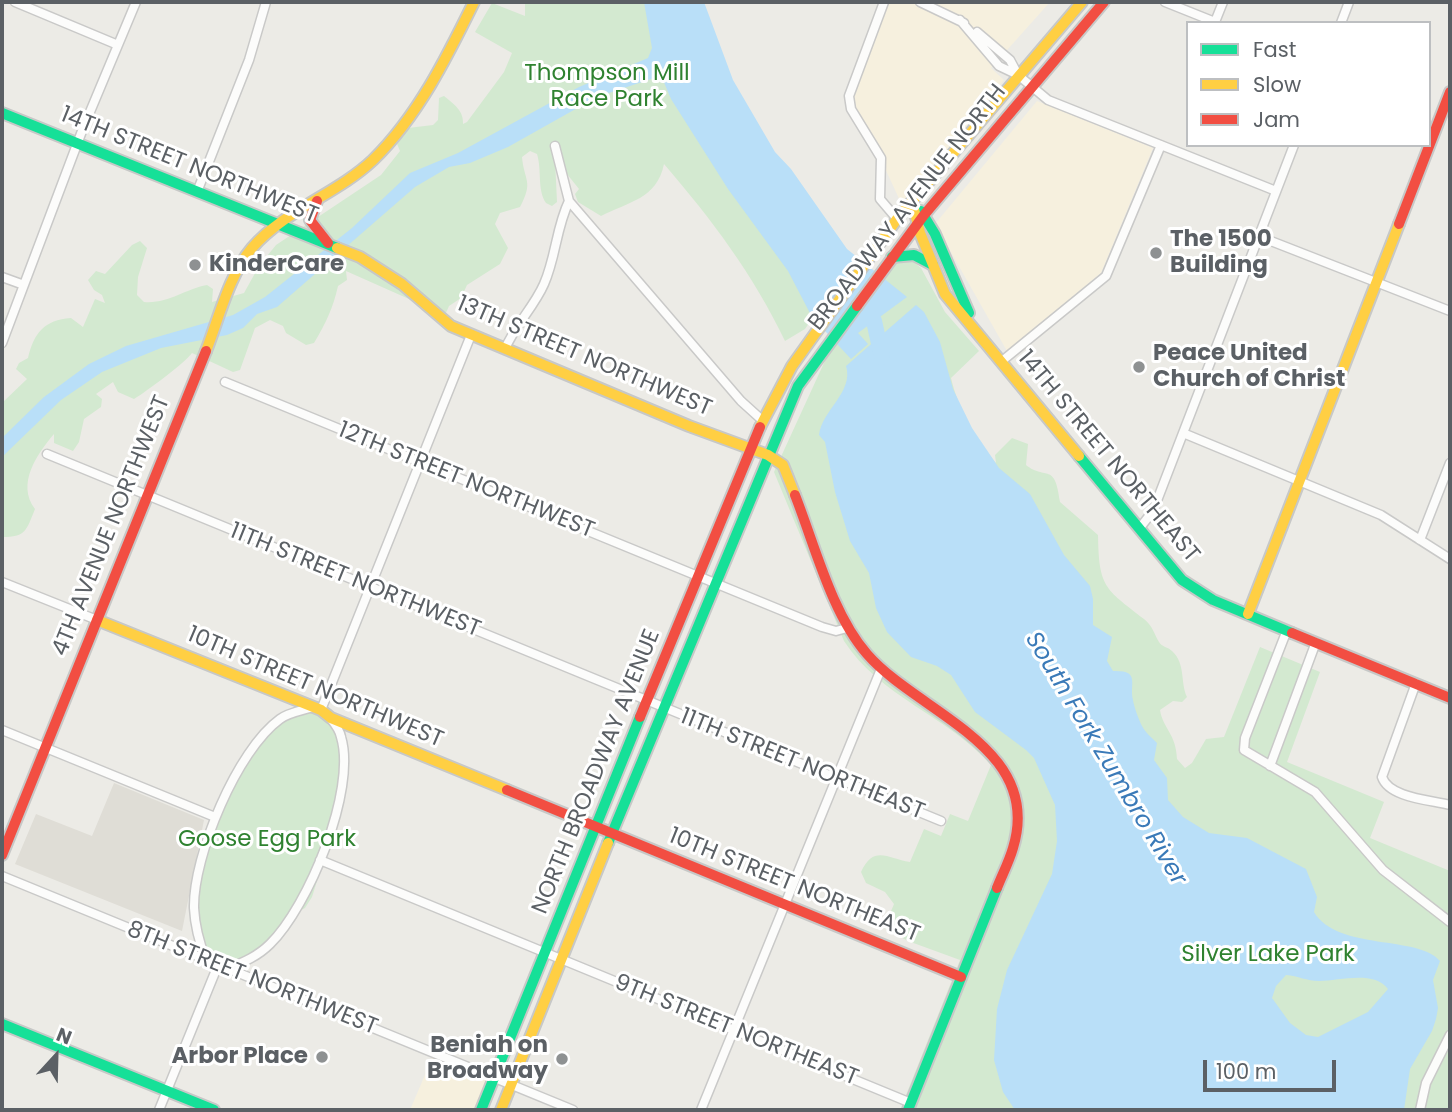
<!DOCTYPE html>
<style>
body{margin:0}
#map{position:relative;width:1452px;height:1112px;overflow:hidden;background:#ecebe6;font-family:Poppins,sans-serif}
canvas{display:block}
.frame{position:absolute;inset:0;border:4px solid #5b6065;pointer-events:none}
.legend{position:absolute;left:1186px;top:21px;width:245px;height:126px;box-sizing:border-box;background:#fff;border:2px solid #bdbfc1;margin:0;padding:9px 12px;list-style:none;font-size:21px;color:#5b6065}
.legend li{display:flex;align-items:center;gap:14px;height:35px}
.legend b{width:35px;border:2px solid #bdbfc1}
.north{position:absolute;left:21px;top:1021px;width:70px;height:70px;-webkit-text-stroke:5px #fff;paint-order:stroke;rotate:22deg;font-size:19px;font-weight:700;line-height:28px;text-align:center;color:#5b6065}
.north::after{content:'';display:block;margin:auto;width:24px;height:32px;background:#5b6065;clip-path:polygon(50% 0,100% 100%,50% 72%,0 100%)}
.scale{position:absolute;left:1203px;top:1060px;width:133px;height:32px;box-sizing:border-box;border:4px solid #5b6065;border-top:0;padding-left:9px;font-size:21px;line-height:24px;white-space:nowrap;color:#5b6065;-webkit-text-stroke:5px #fff;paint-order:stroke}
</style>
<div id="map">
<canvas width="1452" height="1112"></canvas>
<div class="frame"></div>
<ul class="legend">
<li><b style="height:9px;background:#16e098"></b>Fast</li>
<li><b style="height:9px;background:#ffcf43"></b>Slow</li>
<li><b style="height:9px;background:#f24e42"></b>Jam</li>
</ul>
<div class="north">N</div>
<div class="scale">100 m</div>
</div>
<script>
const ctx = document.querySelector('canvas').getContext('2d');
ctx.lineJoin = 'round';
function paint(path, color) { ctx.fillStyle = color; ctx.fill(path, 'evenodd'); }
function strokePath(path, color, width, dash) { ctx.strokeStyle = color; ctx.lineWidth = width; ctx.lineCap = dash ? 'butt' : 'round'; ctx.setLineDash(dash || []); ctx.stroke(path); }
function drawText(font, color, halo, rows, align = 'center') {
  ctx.font = font + ' Poppins,sans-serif'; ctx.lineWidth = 6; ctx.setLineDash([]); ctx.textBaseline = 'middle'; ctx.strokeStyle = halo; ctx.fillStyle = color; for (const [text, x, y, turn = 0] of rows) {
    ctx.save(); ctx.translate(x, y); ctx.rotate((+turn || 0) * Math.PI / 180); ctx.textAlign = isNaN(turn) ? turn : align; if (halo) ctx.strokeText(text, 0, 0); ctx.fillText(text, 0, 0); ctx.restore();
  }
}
const commercial = new Path2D(`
 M 889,2 L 1050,2 L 991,68 L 1004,80 L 902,205 L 883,164 L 846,108 Z
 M 1037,101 L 1153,148 L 1101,273 L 1007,351 L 935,224 Z
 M 433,1056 L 487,1078 L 474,1110 L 410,1110 Z`);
const education = new Path2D(`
 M 114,783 L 204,820 L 182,931 L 15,864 L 36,814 L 92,836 Z`);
const green = new Path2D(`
 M 525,2 L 677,2 L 837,282 L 805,329 L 785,341 C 753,274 712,220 664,164 C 657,199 628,202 601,216 L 578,202 L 575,194 L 579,189 L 555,159 L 557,202 L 552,206 L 546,203 C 537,190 542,170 537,154 L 530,151 L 522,157 C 524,181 534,181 520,207 L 500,213 L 495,224 L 508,248 L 500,264 L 467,285 L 461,298 L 449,306 L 445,315 L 346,271 L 347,280 L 338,286 C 333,308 326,323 314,343 L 306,345 L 286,333 L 283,326 L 270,320 L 255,328 L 240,370 L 233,372 L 192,353 C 185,363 147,391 134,399 L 118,392 L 113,382 L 96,394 L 102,399 L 101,407 L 84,419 L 79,442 L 73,451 L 54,443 L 54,434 C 37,454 16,484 35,509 C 26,531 26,537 2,537 L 2,403 L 27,379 L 16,369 L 19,363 L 28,358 C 34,333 44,320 71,318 L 83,327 L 95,299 L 105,303 L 102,295 L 94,290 L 88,280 L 96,271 L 105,274 L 132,245 L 140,241 L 147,248 L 138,277 L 137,295 L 144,302 C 168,304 185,289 207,285 L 213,289 L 212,302 L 244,293 L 259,266 L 276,245 L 381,175 L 400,151 L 397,144 L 408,128 L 433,125 L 438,120 L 439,98 L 444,96 C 454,104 464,111 463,124 L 467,122 L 504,72 L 512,53 L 475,32 L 492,3 L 525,16 Z
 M 910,259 L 921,268 L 945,312 L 979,351 L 951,378 C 958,409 976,438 996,463 L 995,455 L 1012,438 L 1028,444 L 1026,465 C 1046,481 1055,461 1060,502 L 1098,535 C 1099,587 1104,588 1144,619 C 1153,626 1154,634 1159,642 C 1162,647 1168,647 1172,651 C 1186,664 1180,682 1187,697 L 1182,702 L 1173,701 L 1160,710 C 1163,729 1176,733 1177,759 L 1185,768 L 1192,763 L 1206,739 L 1224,737 L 1260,647 L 1320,672 L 1287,762 L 1384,802 L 1370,838 L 1450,871 L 1450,1110 L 900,1110 L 960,960 L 908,941 L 884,928 L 894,904 L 885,892 L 866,883 L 861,872 C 874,844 888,859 910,862 L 924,829 L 941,836 L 950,814 L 968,821 L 991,765 C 948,716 880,697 844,641 L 774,472 L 829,352 L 898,260 Z
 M 321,710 L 341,737 L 340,795 L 315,875 L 318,878 L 312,897 L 305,908 L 296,913 L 269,945 L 229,968 L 206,960 C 202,943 196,925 194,907 C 190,862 243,747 279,720 C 290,711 307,711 321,710 Z`);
const water = new Path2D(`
 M 644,2 L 704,2 L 733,80 L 775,152 L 791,169 L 847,249 L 907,297 L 858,333 L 868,344 L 851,359 L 812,317 L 788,271 L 728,189 L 671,99 L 663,80 L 654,78 L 597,97 L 508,147 L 470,163 L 449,167 L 415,187 L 277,307 L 257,314 L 243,328 L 227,335 L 161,348 L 102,372 L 61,400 L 2,457 L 2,438 L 44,397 L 89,364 L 126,346 L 233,315 L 265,297 L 352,228 L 410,173 L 458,153 L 579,87 L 648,58 L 652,48 Z
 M 916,305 L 924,312 L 940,342 L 953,389 L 972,428 L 999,468 L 1030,494 L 1064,555 L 1090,586 L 1093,599 L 1093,625 L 1112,637 L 1107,661 L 1113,671 C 1141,670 1129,684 1133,700 C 1134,707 1139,720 1142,726 C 1145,732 1152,738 1157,743 L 1154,760 L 1167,778 L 1168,800 L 1183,817 L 1209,833 L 1247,838 L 1306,869 L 1317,897 L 1314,912 C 1337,951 1419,935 1440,961 L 1433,980 L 1438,1008 L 1436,1019 L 1432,1031 L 1410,1069 L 1404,1110 L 1015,1110 L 1003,1092 L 994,1060 L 997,1009 L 1007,970 L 1052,874 L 1057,841 L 1055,805 L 1034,758 L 1026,750 L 975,712 L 951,675 L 937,666 L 911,657 L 887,632 L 876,608 L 869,573 L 850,541 L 835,492 L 825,442 L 819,435 C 822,410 854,392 846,366 ZM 1286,975 C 1298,976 1307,981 1319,981 C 1339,981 1374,970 1388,989 L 1368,1012 L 1318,1037 L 1306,1035 L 1290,1023 L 1272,998 L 1276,986 Z`);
const river = new Path2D(`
 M 860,306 L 874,321 L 882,357`);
const street = new Path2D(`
 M 15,2 L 118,45
 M 884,2 L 849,96 L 851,109 L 881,158 L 880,199 L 897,219
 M 920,2 L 964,23
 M 1165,2 L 1215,22 L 1223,2
 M 960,20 L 999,66 L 1018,75 L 1048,100 L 1276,191
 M 1341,23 L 1349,2
 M 977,32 L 1010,60 L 1018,75
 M 197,192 L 249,60 L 266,2
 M 569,201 L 741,401 L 762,420
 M 1258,236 L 1450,311
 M 2,277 L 24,285
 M 2,343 L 82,131 L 136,2
 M 505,349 C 515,325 534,307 544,284 C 556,257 556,228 569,201 L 555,146
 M 1002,361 L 1106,276 L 1161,145
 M 225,382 L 822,627 L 836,631 L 847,628
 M 1183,433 L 1381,515 L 1450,559
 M 47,454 L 941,821
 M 1139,529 L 1153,511 L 1294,145
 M 1420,540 L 1450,463
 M 2,582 L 97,620
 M 1287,630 L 1245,738 L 1244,750 L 1315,792 L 1383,870 L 1450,922
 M 1416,683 L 1382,777 C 1389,798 1431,800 1450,805
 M 321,710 L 471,335
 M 2,730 L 215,817
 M 1270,766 L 1316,642
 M 320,860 L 911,1103
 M 2,876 L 573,1110
 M 206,960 C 199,942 195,927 194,908 C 193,856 237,750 280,719 C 288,713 300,711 310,708
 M 229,968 C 244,962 258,956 270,944 C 308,907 357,790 341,737 C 340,731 335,724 331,719
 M 159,1110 L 218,965
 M 701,1110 L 881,669
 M 1420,1110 L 1426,1083 L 1450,1035`);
const fast = new Path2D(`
 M 2,113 L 337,248
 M 921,211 L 935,234 L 969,313
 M 892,257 L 914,255 L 933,265
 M 1079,456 L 1182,580 L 1213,600 L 1292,633
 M 608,843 L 798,386 L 857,306
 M 2,1024 L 214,1110
 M 481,1110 L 640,717
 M 908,1110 L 997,888`);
const slow = new Path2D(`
 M 912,201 L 920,233 L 945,294 L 1079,456
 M 337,248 L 360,257 L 402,284 L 451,326 L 689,426 L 768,455 L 783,465 L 795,495
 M 206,351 C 219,318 229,275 252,248 C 285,210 337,194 373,160 C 418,116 447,57 474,2
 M 760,427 L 792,366 L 897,219 L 1082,2
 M 1248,614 L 1399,224
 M 97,620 L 321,710 L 331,718 L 507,790
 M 501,1110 L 608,843`);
const jam = new Path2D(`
 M 317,201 L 310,220 L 328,243
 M 1399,224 L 1450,92
 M 857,306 L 924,215 L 1104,2
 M 795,495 C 815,546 832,614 867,654 C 918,713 1044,747 1013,848 C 1009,862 1002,875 997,888
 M 1292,633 L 1450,698
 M 640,717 L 760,427
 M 507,790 L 961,977
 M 2,855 L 206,351`);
const markers = [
 [1156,253,7,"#8e9192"],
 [195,265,7,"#8e9192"],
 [1139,367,7,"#8e9192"],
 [322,1057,7,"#8e9192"],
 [562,1059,7,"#8e9192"]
];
const parkNames = [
 ["Thompson Mill",607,74],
 ["Race Park",607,100],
 ["Goose Egg Park",267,840],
 ["Silver Lake Park",1268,955]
];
const streetNames = [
 ["14TH STREET NORTHWEST",189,166,22],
 ["BROADWAY AVENUE NORTH",908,208,-52],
 ["13TH STREET NORTHWEST",584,357,23],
 ["14TH STREET NORTHEAST",1108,457,50],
 ["12TH STREET NORTHWEST",466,481,22],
 ["4TH AVENUE NORTHWEST",112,526,-68],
 ["11TH STREET NORTHWEST",355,581,22],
 ["10TH STREET NORTHWEST",315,688,23],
 ["11TH STREET NORTHEAST",802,765,22],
 ["NORTH BROADWAY AVENUE",597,772,-68],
 ["10TH STREET NORTHEAST",794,886,22],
 ["8TH STREET NORTHWEST",252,979,22],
 ["9TH STREET NORTHEAST",736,1031,22]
];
const poiNames = [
 ["The 1500",1170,240],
 ["Building",1170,266],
 ["KinderCare",209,265],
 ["Peace United",1153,354],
 ["Church of Christ",1153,380],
 ["Beniah on",548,1046,"right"],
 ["Broadway",548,1072,"right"],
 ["Arbor Place",308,1057,"right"]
];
const waterNames = [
 ["South Fork Zumbro River",1105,759,59]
];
paint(commercial, '#f6f0de');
paint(education, '#dfddd6');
paint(green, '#d3e9d0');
paint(water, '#b9dff8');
strokePath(river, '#b9dff8', 16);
strokePath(street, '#c9c9c8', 11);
strokePath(fast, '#c7c8c7', 14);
strokePath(slow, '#c7c8c7', 14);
strokePath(jam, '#c7c8c7', 14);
strokePath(street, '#fcfcfb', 8);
strokePath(fast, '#16e098', 10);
strokePath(slow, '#ffcf43', 10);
strokePath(jam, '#f24e42', 10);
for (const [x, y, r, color] of markers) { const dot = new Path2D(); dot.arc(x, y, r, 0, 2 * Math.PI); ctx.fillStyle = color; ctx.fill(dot); strokePath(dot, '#fff', 2.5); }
drawText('23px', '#2f8230', '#fff', parkNames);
drawText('23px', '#5b6065', '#fff', streetNames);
drawText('bold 23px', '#5b6065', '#fff', poiNames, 'left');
drawText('italic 24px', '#3a7ab8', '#fff', waterNames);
</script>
